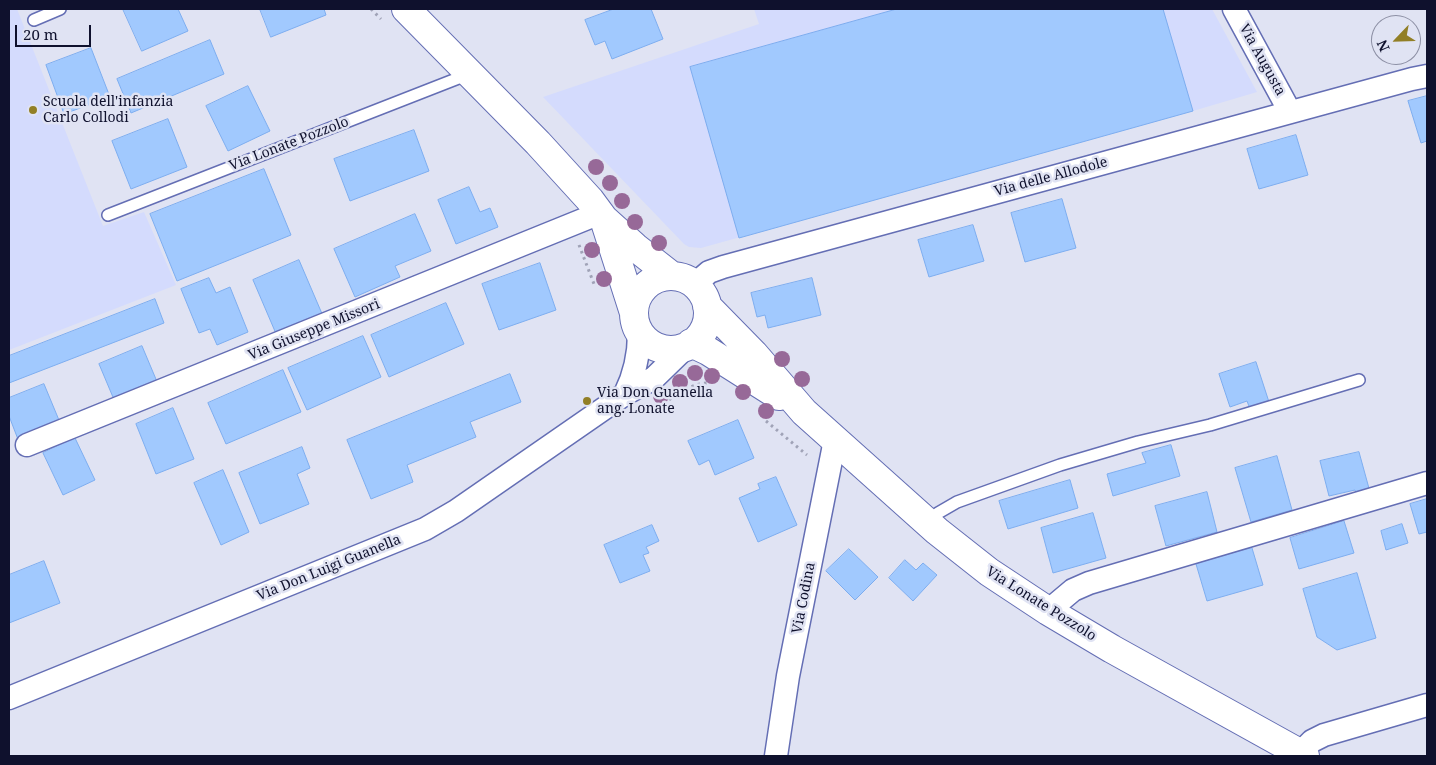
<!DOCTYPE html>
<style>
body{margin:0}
#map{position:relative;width:1436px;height:765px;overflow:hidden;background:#e0e3f3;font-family:"Noto Serif",serif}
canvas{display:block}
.frame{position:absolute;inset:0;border:10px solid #0f112d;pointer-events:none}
.north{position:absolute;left:1371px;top:15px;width:50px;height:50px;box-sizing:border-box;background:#e0e3f3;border:1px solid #8c8fa4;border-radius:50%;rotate:246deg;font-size:14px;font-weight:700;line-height:20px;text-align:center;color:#0f112d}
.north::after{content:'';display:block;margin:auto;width:18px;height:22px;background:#927f26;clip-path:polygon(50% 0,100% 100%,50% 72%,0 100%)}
.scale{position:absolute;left:15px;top:25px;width:76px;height:22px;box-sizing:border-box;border:2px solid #0f112d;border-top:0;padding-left:6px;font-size:15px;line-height:18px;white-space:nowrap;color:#0f112d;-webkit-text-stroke:4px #e0e3f3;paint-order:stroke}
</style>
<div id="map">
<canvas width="1436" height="765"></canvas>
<div class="frame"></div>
<div class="north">N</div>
<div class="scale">20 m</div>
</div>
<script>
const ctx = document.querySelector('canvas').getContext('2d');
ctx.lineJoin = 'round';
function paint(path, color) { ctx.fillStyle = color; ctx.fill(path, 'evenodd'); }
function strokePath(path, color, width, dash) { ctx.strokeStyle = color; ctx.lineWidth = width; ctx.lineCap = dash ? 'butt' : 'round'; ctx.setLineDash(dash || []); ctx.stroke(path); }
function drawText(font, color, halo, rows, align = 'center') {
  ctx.font = font + ' "Noto Serif",serif'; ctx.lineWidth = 5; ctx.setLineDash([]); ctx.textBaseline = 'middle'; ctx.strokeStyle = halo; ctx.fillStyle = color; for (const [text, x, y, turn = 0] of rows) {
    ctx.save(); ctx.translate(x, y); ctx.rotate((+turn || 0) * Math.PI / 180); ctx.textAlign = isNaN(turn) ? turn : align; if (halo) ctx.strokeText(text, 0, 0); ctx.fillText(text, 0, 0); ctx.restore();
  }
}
const built = new Path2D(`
 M 9,9 L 17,9 L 103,226 L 144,212 L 176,285 L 9,350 Z
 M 754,9 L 1212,9 L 1257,92 L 1193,111 L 701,248 L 689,247 L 684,244 L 543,97 L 759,24 Z`);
const building = new Path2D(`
 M 123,9 L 178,9 L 188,31 L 142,51 Z
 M 260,9 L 324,9 L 326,15 L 271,37 Z
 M 614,9 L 651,9 L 663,39 L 612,59 L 605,41 L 595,45 L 585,20 Z
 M 897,9 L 1163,9 L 1193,111 L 739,238 L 690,67 Z
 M 210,40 L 224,74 L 131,113 L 117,79 Z
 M 91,48 L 110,97 L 64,114 L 46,65 Z
 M 248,86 L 270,131 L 228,151 L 206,106 Z
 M 1427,96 L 1427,141 L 1421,143 L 1408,101 Z
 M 168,119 L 187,167 L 131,189 L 112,141 Z
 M 414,130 L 429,171 L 350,201 L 334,159 Z
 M 1296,135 L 1308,175 L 1259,189 L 1247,149 Z
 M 264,169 L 291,235 L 177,281 L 150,214 Z
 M 469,187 L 480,212 L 490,208 L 498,227 L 456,244 L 438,200 Z
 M 1062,199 L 1076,248 L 1025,262 L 1011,213 Z
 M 415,214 L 431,251 L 395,266 L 400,277 L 355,297 L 334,249 Z
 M 973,225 L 984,261 L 929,277 L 918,240 Z
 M 299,260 L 323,316 L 277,336 L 253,280 Z
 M 540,263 L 556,310 L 499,330 L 482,284 Z
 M 209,278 L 216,293 L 230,287 L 248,332 L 217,345 L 210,329 L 199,333 L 181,289 Z
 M 812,278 L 821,315 L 768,328 L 765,315 L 757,317 L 751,293 Z
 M 155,299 L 164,323 L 9,383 L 9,356 Z
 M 446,303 L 464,344 L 389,377 L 371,335 Z
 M 363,336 L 381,377 L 307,410 L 288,368 Z
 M 142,346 L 158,384 L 115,402 L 99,364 Z
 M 1256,362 L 1269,402 L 1250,409 L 1247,401 L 1230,407 L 1219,374 Z
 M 283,370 L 301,412 L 226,444 L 208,403 Z
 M 510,374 L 521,402 L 470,422 L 476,437 L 407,465 L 413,482 L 371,499 L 347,440 Z
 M 44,384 L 61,425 L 19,442 L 9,416 L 9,398 Z
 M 173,408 L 194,459 L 156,474 L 136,424 Z
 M 738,420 L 754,458 L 715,475 L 709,460 L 699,465 L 688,441 Z
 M 75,438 L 95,480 L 63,495 L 43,453 Z
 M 1171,445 L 1180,476 L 1113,496 L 1107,474 L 1146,463 L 1142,453 Z
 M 302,447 L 310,468 L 297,474 L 309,504 L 260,524 L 239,473 Z
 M 1359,452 L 1370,492 L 1357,495 L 1355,490 L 1329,496 L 1320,461 Z
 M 1277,456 L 1292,510 L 1251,522 L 1235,468 Z
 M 223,470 L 249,532 L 221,545 L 194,483 Z
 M 776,477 L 797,525 L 758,542 L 739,498 L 760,489 L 758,484 Z
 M 1070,480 L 1078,508 L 1008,529 L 999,501 Z
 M 1207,492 L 1217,532 L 1166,546 L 1155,506 Z
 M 1427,499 L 1427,532 L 1419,534 L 1410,504 Z
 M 1093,513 L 1106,558 L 1053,573 L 1041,528 Z
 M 1344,521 L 1354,553 L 1299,569 L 1290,538 Z
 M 1402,524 L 1408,543 L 1386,550 L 1381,531 Z
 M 652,525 L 659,541 L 646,547 L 649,553 L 643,555 L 650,571 L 620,583 L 604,545 Z
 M 1252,548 L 1263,585 L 1207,601 L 1196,564 Z
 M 849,549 L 878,577 L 855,600 L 826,571 Z
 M 905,560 L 916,570 L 923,563 L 937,575 L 913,601 L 889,578 Z
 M 44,561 L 60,603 L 9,623 L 9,575 Z
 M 1357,573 L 1376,638 L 1337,650 L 1317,637 L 1303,589 Z`);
const path = new Path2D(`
 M 371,9 L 381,19
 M 579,245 L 594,284
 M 652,409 C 672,401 685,384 707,383
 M 766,421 L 807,455`);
const service = new Path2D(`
 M 34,20 L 60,9
 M 108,215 L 469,74
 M 928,523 L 938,513 L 957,502 L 1060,465 L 1138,442 L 1210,425 L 1359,380`);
const minor = new Path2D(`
 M 1234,9 L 1290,112
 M 694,285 L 709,272 L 723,267 L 1412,79 L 1427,76
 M 625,394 C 635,374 639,355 639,333
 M 27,445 L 600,213
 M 1048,611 L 1073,590 L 1089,583 L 1427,483
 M 9,698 L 425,529 L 456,511 L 625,394 L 654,378 L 686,347
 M 1300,753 L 1312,741 L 1324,735 L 1427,705
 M 776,756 L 788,676 L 835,440`);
const tertiary = new Path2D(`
 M 406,9 L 538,143 L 590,200 L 604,219 L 635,247 L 672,276
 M 604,219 L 634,313
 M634 313a37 37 0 1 1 74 0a37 37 0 1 1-74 0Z
 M 707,306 L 754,354 L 804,412 L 937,531 L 989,572 L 1048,611 L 1112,649 L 1305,756
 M 691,343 L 708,351 L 779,396`);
const trees = [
 [596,167],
 [610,183],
 [622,201],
 [635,222],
 [659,243],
 [592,250],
 [604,279],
 [782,359],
 [695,373],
 [712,376],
 [802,379],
 [680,382],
 [743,392],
 [661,396],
 [766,411]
];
const markers = [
 [33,110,5,"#927f26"],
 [587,401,5,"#927f26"]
];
const streetNames = [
 ["Via Augusta",1262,60,61],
 ["Via Lonate Pozzolo",289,144,-21],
 ["Via delle Allodole",1051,177,-15],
 ["Via Giuseppe Missori",314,330,-22],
 ["Via Don Luigi Guanella",329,568,-22],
 ["Via Codina",804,598,-79],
 ["Via Lonate Pozzolo",1041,604,32]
];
const poiNames = [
 ["Scuola dell'infanzia",43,102],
 ["Carlo Collodi",43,118],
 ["Via Don Guanella",597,393],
 ["ang. Lonate",597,409]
];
paint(built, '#d4dbfd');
paint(building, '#a1c9fe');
strokePath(building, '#7dadef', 1);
strokePath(service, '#646eb4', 14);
strokePath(minor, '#646eb4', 25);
strokePath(tertiary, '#646eb4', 30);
strokePath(path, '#a0a3b7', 3, [2.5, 4]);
strokePath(service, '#fff', 11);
strokePath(minor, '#fff', 22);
strokePath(tertiary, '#fff', 28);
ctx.fillStyle = '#976998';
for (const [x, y] of trees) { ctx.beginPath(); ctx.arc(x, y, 8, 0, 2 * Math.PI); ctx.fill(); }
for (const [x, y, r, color] of markers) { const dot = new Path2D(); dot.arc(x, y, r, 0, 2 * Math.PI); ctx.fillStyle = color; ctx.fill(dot); strokePath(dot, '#e0e3f3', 2); }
drawText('14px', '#0f112d', '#e0e3f3', streetNames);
drawText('14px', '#0f112d', '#e0e3f3', poiNames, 'left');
</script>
